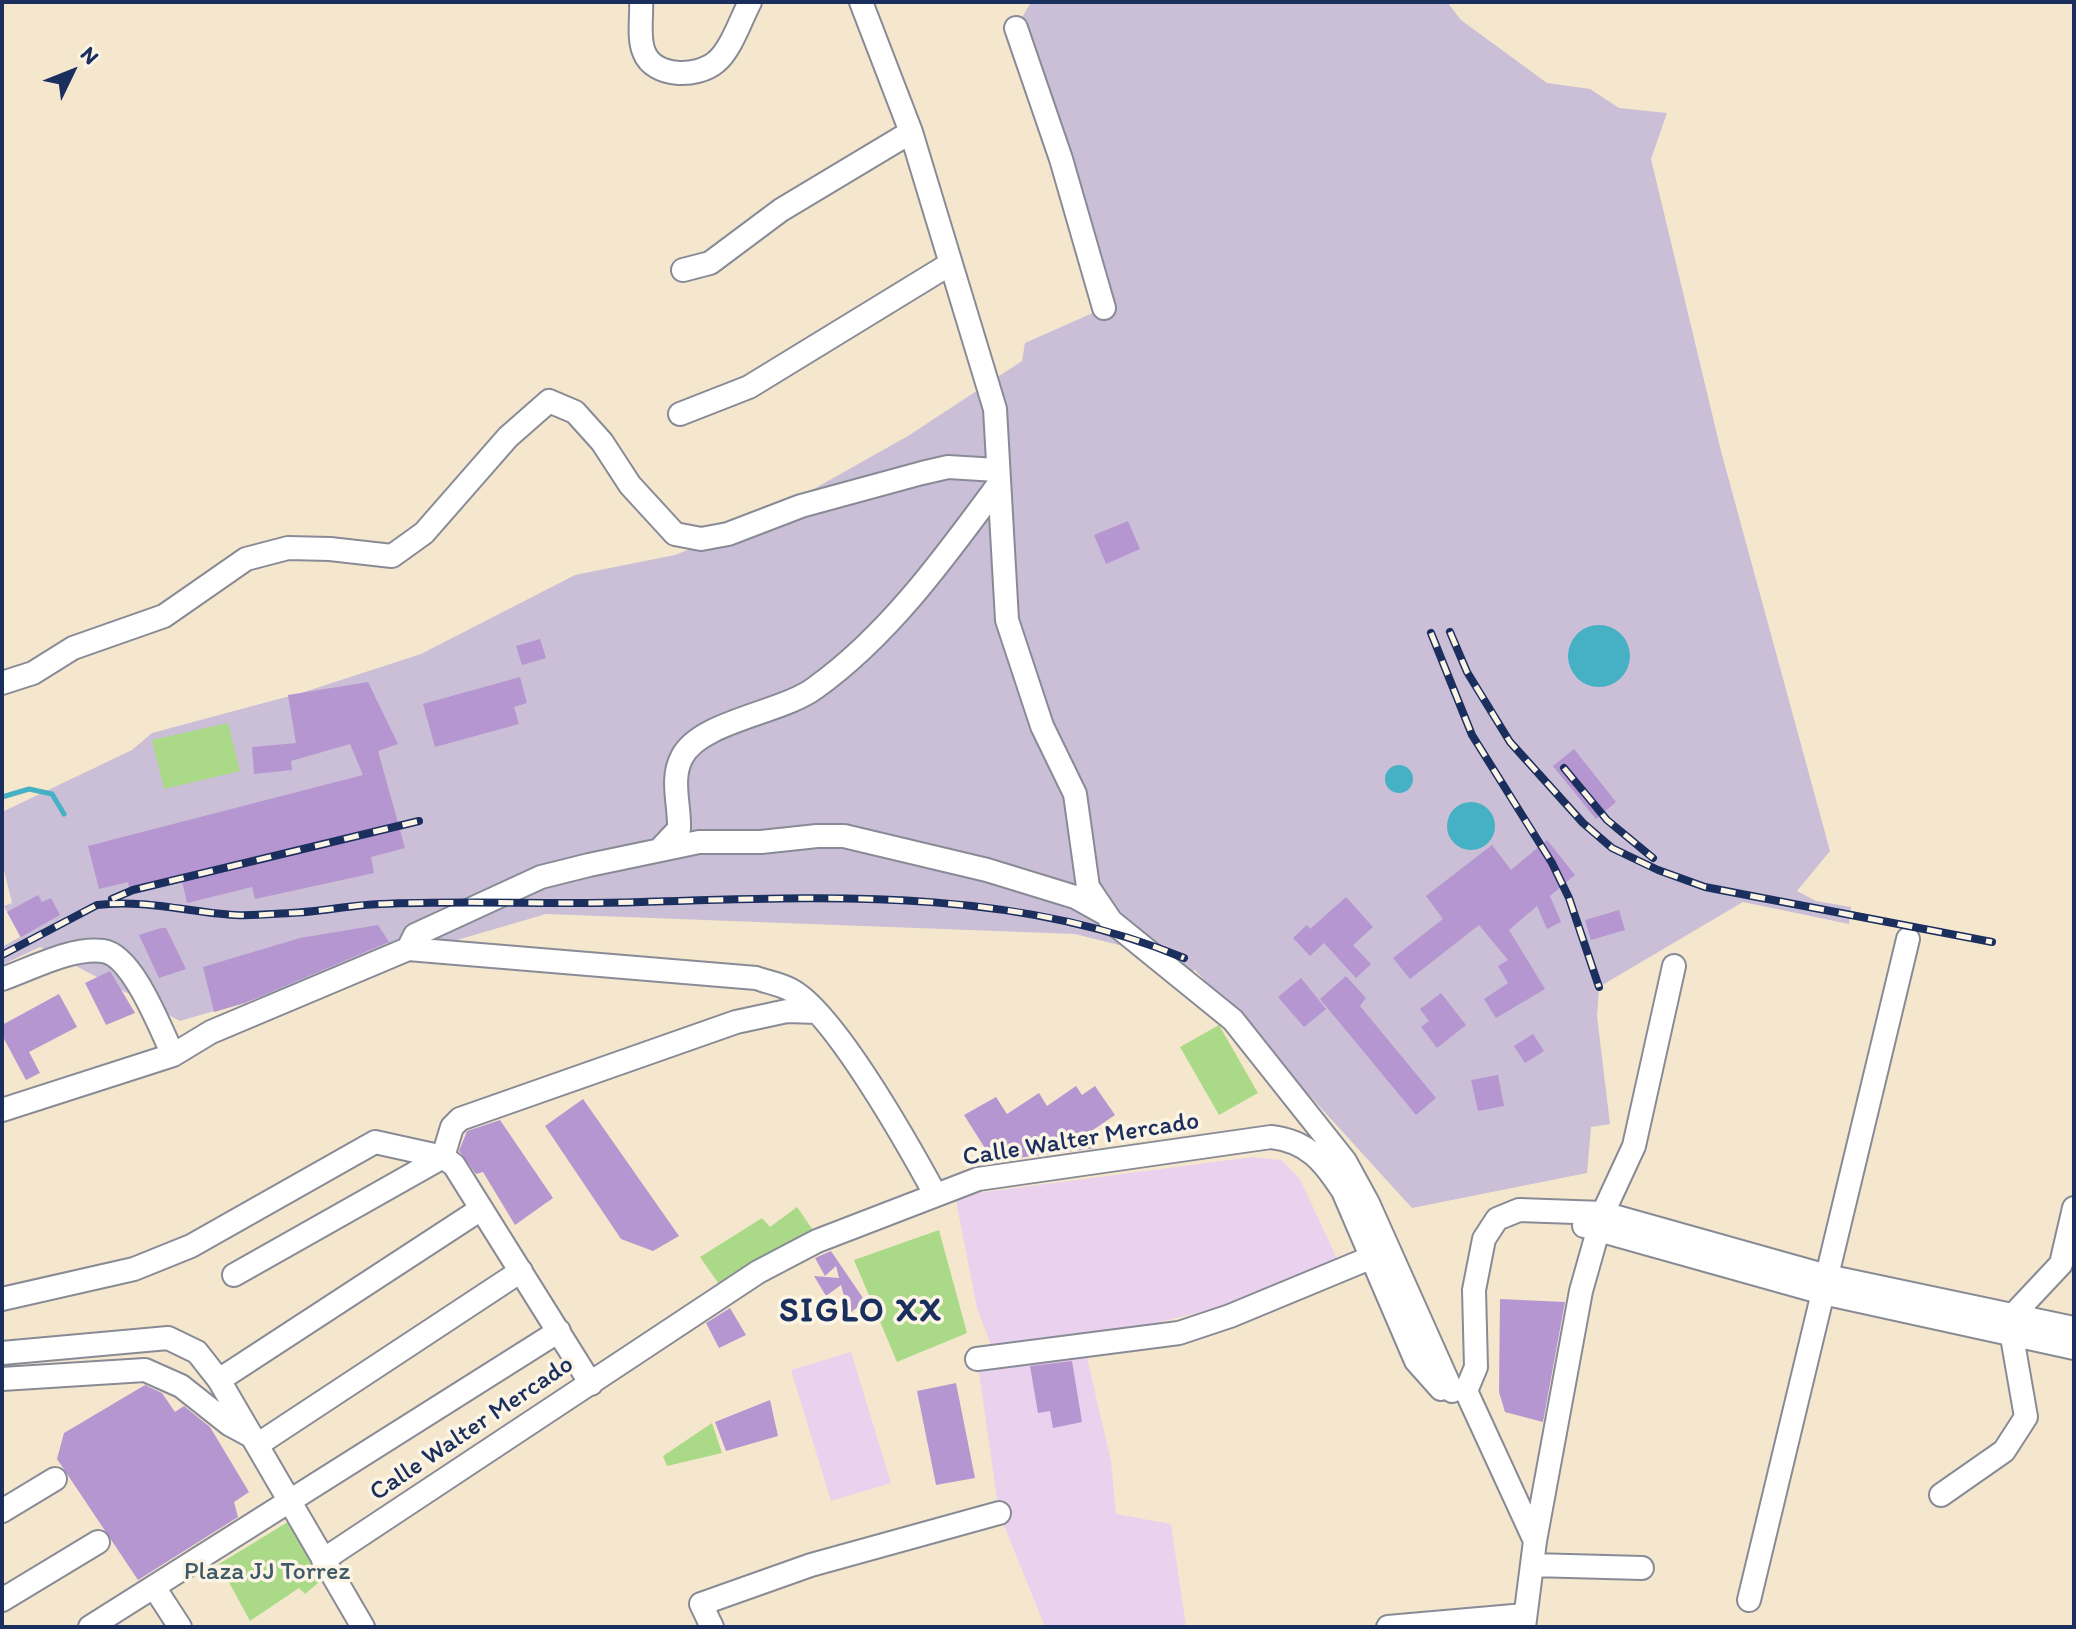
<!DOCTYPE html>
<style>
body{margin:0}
#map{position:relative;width:2076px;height:1629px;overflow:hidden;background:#f5e7cd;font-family:Itim,sans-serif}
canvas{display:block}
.frame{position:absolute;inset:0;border:4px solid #1b2f5e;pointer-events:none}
.north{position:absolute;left:32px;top:32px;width:80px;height:80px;-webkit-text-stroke:6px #fcf5e5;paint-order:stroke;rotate:47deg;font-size:22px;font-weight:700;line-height:32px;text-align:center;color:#1b2f5e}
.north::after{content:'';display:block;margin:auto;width:28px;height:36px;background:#1b2f5e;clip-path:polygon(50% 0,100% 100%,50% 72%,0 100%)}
</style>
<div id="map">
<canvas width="2076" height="1629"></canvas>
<div class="frame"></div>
<div class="north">N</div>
</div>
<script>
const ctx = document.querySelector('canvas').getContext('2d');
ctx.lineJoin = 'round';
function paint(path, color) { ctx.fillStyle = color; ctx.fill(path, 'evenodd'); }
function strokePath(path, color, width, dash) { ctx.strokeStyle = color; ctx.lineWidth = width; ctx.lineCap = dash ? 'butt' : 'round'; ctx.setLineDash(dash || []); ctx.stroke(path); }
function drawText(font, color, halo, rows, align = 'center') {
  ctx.font = font + ' Itim,sans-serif'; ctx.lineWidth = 7; ctx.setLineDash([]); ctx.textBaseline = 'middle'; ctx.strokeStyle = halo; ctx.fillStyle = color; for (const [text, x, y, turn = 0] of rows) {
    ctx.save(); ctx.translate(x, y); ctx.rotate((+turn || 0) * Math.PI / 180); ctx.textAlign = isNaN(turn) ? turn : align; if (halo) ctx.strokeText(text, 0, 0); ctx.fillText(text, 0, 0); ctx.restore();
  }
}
const built = new Path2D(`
 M 1252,1157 L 1281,1160 L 1300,1179 L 1339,1263 L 1230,1305 L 1110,1334 L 994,1353 L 977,1308 L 955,1196 Z
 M 1084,1345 L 1111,1461 L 1116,1514 L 1171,1524 L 1186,1627 L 1045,1627 L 999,1513 L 979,1372 Z
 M 851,1352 L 891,1483 L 831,1501 L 791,1370 Z`);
const industrial = new Path2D(`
 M 1031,2 L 1447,2 L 1461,20 L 1547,83 L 1590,89 L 1619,108 L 1667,113 L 1651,159 L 1721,451 L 1830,851 L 1797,891 L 1816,901 L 1851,907 L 1849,924 L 1743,902 L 1599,987 L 1597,1016 L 1610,1124 L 1591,1127 L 1587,1173 L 1412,1208 L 1195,970 L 1189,972 L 1135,949 L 1075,934 L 546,914 L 180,1021 L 40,947 L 2,965 L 2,947 L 20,937 L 4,906 L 12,903 L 2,862 L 2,812 L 132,750 L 152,733 L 301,693 L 421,654 L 575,575 L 675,555 L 746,527 L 908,436 L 1022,361 L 1025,343 L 1104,308 L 1016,28 Z`);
const green = new Path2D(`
 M 228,723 L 240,771 L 164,789 L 152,740 Z
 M 1219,1025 L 1258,1093 L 1219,1115 L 1180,1047 Z
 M 797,1207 L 817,1236 L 723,1290 L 700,1257 L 762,1218 L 770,1227 Z
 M 939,1230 L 967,1333 L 897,1362 L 854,1260 Z
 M 712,1423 L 722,1453 L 667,1466 L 663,1456 Z
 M 291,1520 L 324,1578 L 305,1594 L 299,1588 L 250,1621 L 219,1564 Z`);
const water = new Path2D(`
 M1568 656a31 31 0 1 1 62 0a31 31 0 1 1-62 0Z
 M1385 779a14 14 0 1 1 28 0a14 14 0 1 1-28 0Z
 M1447 826a24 24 0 1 1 48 0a24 24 0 1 1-48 0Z`);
const stream = new Path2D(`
 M 2,797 L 29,789 L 52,794 L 64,814`);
const building = new Path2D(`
 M 1128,521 L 1140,549 L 1106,564 L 1094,535 Z
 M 540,639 L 546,658 L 522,665 L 516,646 Z
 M 520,677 L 527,703 L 514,707 L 519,724 L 435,747 L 423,704 Z
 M 368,682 L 398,744 L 378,751 L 405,848 L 371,857 L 374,873 L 255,899 L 252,887 L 187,903 L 182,881 L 130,894 L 128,882 L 99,889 L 88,846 L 363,775 L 350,744 L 291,761 L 292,770 L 254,774 L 252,747 L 296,743 L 288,695 Z
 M 1574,749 L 1616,802 L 1596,819 L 1553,766 Z
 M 1547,840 L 1575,875 L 1550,896 L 1561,922 L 1547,929 L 1537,906 L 1509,930 L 1545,989 L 1496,1018 L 1484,999 L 1508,983 L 1498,966 L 1508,960 L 1479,925 L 1410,979 L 1393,958 L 1443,919 L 1426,896 L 1492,845 L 1511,870 Z
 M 38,895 L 42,902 L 51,898 L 60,915 L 21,937 L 7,912 Z
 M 1346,897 L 1373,927 L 1353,945 L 1371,964 L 1356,978 L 1324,943 L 1310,956 L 1293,938 L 1307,925 L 1310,929 Z
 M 1619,910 L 1625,930 L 1591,940 L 1585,920 Z
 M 378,925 L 389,942 L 245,1003 L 214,1012 L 203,967 L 300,938 Z
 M 161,928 L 166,928 L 186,969 L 159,978 L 139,935 Z
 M 110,971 L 135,1013 L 106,1025 L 85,983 Z
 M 1346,976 L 1366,998 L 1360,1006 L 1436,1098 L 1416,1115 L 1320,999 Z
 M 1301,978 L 1326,1009 L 1304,1027 L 1278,997 Z
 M 1441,993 L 1466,1025 L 1437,1048 L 1421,1027 L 1429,1021 L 1420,1009 Z
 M 59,994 L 77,1027 L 29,1052 L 40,1073 L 26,1080 L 2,1035 L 2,1025 Z
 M 1533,1034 L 1544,1051 L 1525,1063 L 1514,1046 Z
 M 1498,1075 L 1504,1106 L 1478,1111 L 1471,1080 Z
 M 1076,1086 L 1082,1095 L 1095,1086 L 1115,1115 L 1090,1132 L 1096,1148 L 993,1161 L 964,1115 L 996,1097 L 1007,1114 L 1039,1093 L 1047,1106 Z
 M 583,1099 L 679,1236 L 653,1251 L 621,1239 L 545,1126 Z
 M 500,1120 L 553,1198 L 515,1225 L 483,1172 L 476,1174 L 459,1151 L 467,1131 Z
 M 831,1251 L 865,1301 L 849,1314 L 841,1285 L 826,1296 L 814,1276 L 839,1278 L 836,1266 L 825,1276 L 815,1258 Z
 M 1500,1299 L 1565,1302 L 1543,1422 L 1505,1412 L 1499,1392 Z
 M 730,1308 L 746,1335 L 719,1348 L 706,1323 Z
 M 1072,1361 L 1082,1422 L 1053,1428 L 1050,1411 L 1038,1413 L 1030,1366 Z
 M 956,1383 L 975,1478 L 936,1485 L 917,1391 Z
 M 145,1385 L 162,1393 L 175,1412 L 184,1406 L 210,1427 L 249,1492 L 234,1502 L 238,1517 L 138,1580 L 57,1459 L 64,1433 Z
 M 770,1400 L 778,1436 L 726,1451 L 715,1422 Z`);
const street = new Path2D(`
 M 641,2 C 642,17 638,38 644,52 C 654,78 697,78 716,62 C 731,50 741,19 750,2
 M 861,2 L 911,132 L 995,409 L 1007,620 L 1042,726 L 1075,794 L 1088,887 L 1111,921 L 1233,1020 L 1345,1161 L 1368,1203 L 1452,1391
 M 1016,28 L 1061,159 L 1104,308
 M 683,270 L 710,263 L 781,210 L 911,132
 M 680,414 L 749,387 L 950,264
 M 2,683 L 33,673 L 73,648 L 164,616 L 246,559 L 288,548 L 330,549 L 392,556 L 424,533 L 508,437 L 549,401 L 575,412 L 602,442 L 630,485 L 675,534 L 701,539 L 728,534 L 801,506 L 922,473 L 948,467 L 997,470
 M 662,847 L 679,829 C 680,805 670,779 682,757 C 700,721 782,713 815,688 C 888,636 945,557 998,485
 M 408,949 L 415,935 L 541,877 L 589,865 L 699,842 L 761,842 L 817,836 L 844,836 L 987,870 L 1075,897 L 1102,912
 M 2,979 C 31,969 71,947 103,951 C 133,955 161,1030 173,1055
 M 2,1110 L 173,1055 L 211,1032 L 408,949 L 756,978 C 767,982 780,984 791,990 C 834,1012 910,1148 935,1194
 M 1584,1226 L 1823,1293 L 2074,1348
 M 234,1275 L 443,1157 L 452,1127 L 460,1119 L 736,1022 L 787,1011 L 817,1012
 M 2,1299 L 134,1269 L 191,1246 L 375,1142 L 443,1157 L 454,1165 L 591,1384
 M 2,1353 L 168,1338 L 197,1352 L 219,1380 L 363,1627
 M 977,1359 L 1179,1333 L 1230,1316 L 1370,1258
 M 2,1379 L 145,1370 L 181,1386 L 229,1424 L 253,1437
 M 219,1380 L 481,1209
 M 257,1445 L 521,1271
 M 1941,1495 L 2004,1451 L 2026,1417 L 2011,1331 L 2015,1313 L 2061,1264 L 2074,1208
 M 2,1511 L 55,1479
 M 1535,1541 L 1581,1291 L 1603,1213 L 1634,1146 L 1674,966
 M 323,1560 L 758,1272 L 817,1241 L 978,1179 L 1271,1137 C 1308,1141 1324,1162 1343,1191 L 1416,1361 L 1441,1389
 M 1532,1565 L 1642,1568
 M 154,1587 L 180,1627
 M 2,1600 L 98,1542
 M 1749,1600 L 1908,939
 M 90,1627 L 559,1331
 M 712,1627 L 701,1604 L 811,1565 L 999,1513
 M 1388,1627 L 1525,1615
 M 1524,1627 L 1535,1541 L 1466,1391 L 1476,1367 L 1474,1290 L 1484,1239 L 1497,1219 L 1519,1210 L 1603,1213 L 1827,1276 L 2074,1328`);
const rail = new Path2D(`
 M 1450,632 L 1467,672 L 1510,742 L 1583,823 L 1612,848 L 1658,870 L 1705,887 L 1992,942
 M 1431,633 L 1472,735 L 1552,863 L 1569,898 L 1599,987
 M 1564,768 L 1607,820 L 1653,858
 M 112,899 L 133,890 L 419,821
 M 2,955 L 97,905 C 144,899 188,912 235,915 C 253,916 272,914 290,913 C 320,912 350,905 380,904 C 467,900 554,905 641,902 C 824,897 1011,886 1184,958`);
const streetNames = [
 ["Calle Walter Mercado",1081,1140,-9],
 ["Calle Walter Mercado",472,1429,-34]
];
const parkNames = [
 ["Plaza JJ Torrez",267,1572]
];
const districtNames = [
 ["SIGLO XX",861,1312]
];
paint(built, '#ead1ed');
paint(industrial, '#cabfd7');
paint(green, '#aada88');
paint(water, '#46b1c4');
strokePath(stream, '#46b1c4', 5);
paint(building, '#b696d1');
strokePath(street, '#888b96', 26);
strokePath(street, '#fff', 22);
strokePath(rail, '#1b2f5e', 8);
strokePath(rail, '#fcf5e5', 5, [15]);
drawText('26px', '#1b2f5e', '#fcf5e5', streetNames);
drawText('26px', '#3f5a68', '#fcf5e5', parkNames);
ctx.letterSpacing = '2px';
drawText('bold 34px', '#1b2f5e', '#fcf5e5', districtNames);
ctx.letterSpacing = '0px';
</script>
